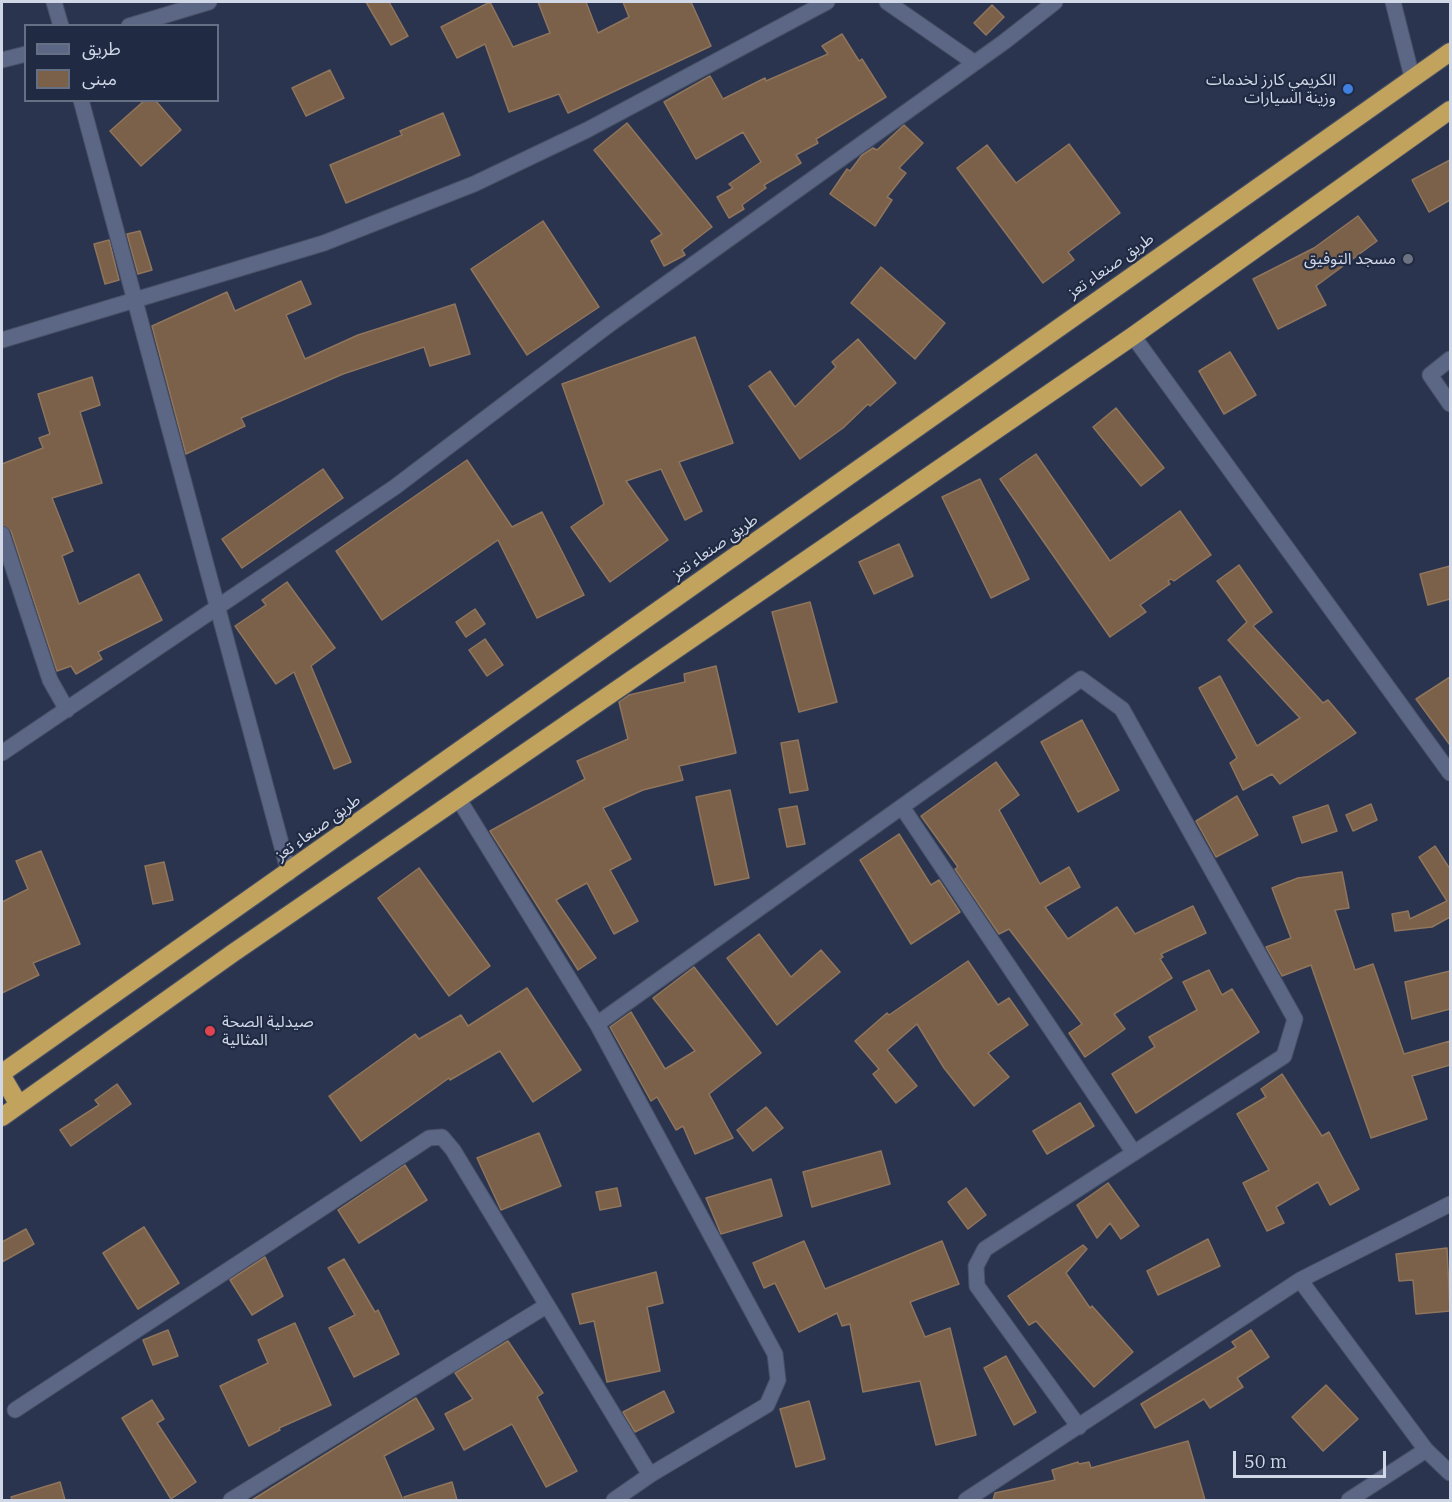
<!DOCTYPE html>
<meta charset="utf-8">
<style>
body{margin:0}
#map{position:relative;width:1452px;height:1502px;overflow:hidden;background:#2a344e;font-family:"IBM Plex Serif","Noto Sans Arabic",serif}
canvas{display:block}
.frame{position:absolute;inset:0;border:3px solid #d0d8e8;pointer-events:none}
.legend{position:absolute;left:24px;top:24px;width:195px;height:78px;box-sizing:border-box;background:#202a43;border:2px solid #667085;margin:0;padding:8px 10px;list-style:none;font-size:18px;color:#d0d8e8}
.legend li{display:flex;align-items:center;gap:12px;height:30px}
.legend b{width:30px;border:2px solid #667085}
.scale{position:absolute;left:1233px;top:1451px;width:153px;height:27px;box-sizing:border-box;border:3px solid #d0d8e8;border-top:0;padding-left:8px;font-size:18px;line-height:21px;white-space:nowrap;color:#d0d8e8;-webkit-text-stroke:4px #202a43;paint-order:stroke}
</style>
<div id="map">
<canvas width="1452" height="1502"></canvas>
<div class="frame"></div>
<ul class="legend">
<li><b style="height:8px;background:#5b6784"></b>طريق</li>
<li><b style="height:16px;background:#7b614a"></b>مبنى</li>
</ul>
<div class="scale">50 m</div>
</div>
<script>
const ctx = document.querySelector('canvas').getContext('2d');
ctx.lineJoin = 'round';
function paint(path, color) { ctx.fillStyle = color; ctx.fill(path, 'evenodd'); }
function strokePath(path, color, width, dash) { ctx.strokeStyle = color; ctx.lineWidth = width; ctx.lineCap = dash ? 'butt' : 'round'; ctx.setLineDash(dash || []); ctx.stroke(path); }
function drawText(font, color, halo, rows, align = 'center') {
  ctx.font = font + ' "IBM Plex Serif","Noto Sans Arabic",serif'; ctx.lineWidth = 4.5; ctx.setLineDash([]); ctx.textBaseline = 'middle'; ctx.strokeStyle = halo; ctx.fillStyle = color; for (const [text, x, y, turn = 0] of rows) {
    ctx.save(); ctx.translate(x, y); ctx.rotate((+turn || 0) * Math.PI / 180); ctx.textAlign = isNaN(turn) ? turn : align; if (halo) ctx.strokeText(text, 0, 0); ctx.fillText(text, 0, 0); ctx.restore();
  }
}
const building = new Path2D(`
 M 366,2 L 389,2 L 408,36 L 391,45 Z
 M 490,2 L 513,47 L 550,33 L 538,2 L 586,2 L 598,33 L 629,17 L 623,2 L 691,2 L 711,46 L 568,113 L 559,94 L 509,112 L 485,44 L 457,58 L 441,27 Z
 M 992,5 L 1004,17 L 986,35 L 974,23 Z
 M 842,34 L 859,61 L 862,59 L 886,97 L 816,139 L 818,143 L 796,155 L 801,163 L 764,185 L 766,188 L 742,205 L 744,209 L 729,218 L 717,197 L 733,188 L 729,184 L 761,162 L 743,132 L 696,159 L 664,102 L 710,76 L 723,99 L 765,78 L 766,81 L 828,54 L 822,46 Z
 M 330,70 L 344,98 L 306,116 L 292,88 Z
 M 145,100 L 155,100 L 181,130 L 141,166 L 110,131 Z
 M 443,113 L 460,155 L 346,203 L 330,165 L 402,135 L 400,131 Z
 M 627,123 L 712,227 L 682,250 L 685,255 L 664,266 L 651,241 L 662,234 L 594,150 Z
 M 904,125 L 923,143 L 899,168 L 906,173 L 887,197 L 892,200 L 875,226 L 830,194 L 847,169 L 850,171 L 862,155 L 873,148 L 877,150 Z
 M 1069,144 L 1120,213 L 1068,252 L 1074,260 L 1043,283 L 957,168 L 987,145 L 1016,183 Z
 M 1450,160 L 1450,200 L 1429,212 L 1412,180 Z
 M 1358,216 L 1377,241 L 1316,286 L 1326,305 L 1278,329 L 1253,279 L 1314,248 Z
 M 543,221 L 599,307 L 527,355 L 471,269 Z
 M 140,231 L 152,270 L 138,274 L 127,234 Z
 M 109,240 L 119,280 L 105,284 L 94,244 Z
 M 881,267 L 945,323 L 915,359 L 851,303 Z
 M 301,281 L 311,304 L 286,315 L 305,359 L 358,335 L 455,304 L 470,354 L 430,366 L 424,347 L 343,374 L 241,418 L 245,426 L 186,454 L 152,326 L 227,292 L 235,311 Z
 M 695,337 L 733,443 L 679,462 L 702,511 L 685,520 L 661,469 L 626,481 L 668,540 L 610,582 L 571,527 L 604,504 L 562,384 Z
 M 858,339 L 896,383 L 870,406 L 868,404 L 843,428 L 800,459 L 749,386 L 770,371 L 795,407 L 836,367 L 832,362 Z
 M 1230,352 L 1256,395 L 1224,414 L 1199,371 Z
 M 92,377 L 100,405 L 80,412 L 102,483 L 52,498 L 73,551 L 62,556 L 79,604 L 139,574 L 162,620 L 98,652 L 102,659 L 76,674 L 71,666 L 57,671 L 11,531 L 2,525 L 2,464 L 43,448 L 39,438 L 50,434 L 38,394 Z
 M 1116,408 L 1164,468 L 1141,486 L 1093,427 Z
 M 1036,454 L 1110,561 L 1180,511 L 1211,555 L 1174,581 L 1171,579 L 1168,581 L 1170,584 L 1140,605 L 1146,612 L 1110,637 L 1000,479 Z
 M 467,460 L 512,527 L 542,512 L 584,595 L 537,618 L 498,540 L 382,620 L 336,551 Z
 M 323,469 L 343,498 L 242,568 L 222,539 Z
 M 980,479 L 1029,579 L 991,598 L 942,497 Z
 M 899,544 L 913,576 L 874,594 L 859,562 Z
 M 1239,565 L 1272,612 L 1253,626 L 1323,703 L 1328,700 L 1356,733 L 1280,784 L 1272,774 L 1243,790 L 1230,763 L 1237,758 L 1199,688 L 1220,676 L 1257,746 L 1300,718 L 1228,640 L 1247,622 L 1217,581 Z
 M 1450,566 L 1450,599 L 1428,605 L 1420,574 Z
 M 287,582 L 335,648 L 311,666 L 351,762 L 334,769 L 294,672 L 276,684 L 235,626 L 266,605 L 262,600 Z
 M 810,602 L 837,702 L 799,712 L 772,612 Z
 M 475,609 L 485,624 L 466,637 L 456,622 Z
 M 485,639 L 503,665 L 487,676 L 469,650 Z
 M 716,666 L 736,753 L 679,766 L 683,780 L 643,790 L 603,808 L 631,859 L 610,870 L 638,921 L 614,934 L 587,883 L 556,900 L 596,958 L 578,970 L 490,831 L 585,779 L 577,761 L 628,739 L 619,702 L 629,695 L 685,682 L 684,674 Z
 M 1450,677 L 1450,745 L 1416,699 Z
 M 1082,720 L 1119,790 L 1078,812 L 1041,742 Z
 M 798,740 L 808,790 L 790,793 L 781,743 Z
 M 996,762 L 1019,795 L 999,810 L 1040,884 L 1069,867 L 1080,887 L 1045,907 L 1068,939 L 1117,907 L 1135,934 L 1193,906 L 1206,933 L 1161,954 L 1163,957 L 1160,959 L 1172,978 L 1114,1014 L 1125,1029 L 1085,1057 L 1069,1033 L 1082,1024 L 1009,929 L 999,934 L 955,869 L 958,867 L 921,816 Z
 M 730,790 L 749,878 L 715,885 L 696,797 Z
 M 1237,796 L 1258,835 L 1216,857 L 1196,821 Z
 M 1371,804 L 1377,820 L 1353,831 L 1346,815 Z
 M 1328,805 L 1337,831 L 1302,843 L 1293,817 Z
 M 797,806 L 805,844 L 787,847 L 779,809 Z
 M 899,834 L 931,885 L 939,880 L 960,912 L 911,944 L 860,860 Z
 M 1435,846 L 1450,869 L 1450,917 L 1432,927 L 1395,931 L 1392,914 L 1408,911 L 1410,919 L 1447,901 L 1419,857 Z
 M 41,851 L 80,944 L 33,963 L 39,975 L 2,993 L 2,902 L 28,889 L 16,861 Z
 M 164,862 L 173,900 L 153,904 L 145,866 Z
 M 419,868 L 490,966 L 449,996 L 378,898 Z
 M 1342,872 L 1349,908 L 1335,910 L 1355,970 L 1373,964 L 1404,1054 L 1450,1041 L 1450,1065 L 1412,1076 L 1427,1119 L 1371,1138 L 1311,965 L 1282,976 L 1266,947 L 1291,938 L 1272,888 L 1298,878 Z
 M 759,934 L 791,977 L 821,950 L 840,972 L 777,1025 L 727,958 Z
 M 968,961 L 998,1005 L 1009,998 L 1028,1025 L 988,1053 L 1009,1077 L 974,1106 L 944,1068 L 917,1024 L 887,1050 L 917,1086 L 896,1103 L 873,1074 L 879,1069 L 855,1041 L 887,1013 L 889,1015 Z
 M 694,967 L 761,1053 L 709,1094 L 733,1138 L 695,1154 L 683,1126 L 676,1130 L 657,1097 L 651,1101 L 610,1027 L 631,1012 L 665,1069 L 695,1051 L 653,998 Z
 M 1209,970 L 1222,995 L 1232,989 L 1259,1032 L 1136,1113 L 1112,1074 L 1155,1047 L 1149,1037 L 1197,1010 L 1183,982 Z
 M 1450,971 L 1450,1009 L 1412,1019 L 1405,982 Z
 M 527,988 L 581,1070 L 533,1102 L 500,1051 L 450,1080 L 449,1078 L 361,1141 L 329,1096 L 415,1034 L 419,1039 L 461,1015 L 468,1026 Z
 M 1282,1074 L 1322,1136 L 1329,1132 L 1359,1189 L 1330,1205 L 1318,1182 L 1276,1207 L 1284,1223 L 1267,1231 L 1243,1183 L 1269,1170 L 1237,1114 L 1266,1097 L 1261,1089 Z
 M 117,1084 L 131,1104 L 71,1146 L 60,1130 L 99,1105 L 95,1100 Z
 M 1080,1103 L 1094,1126 L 1047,1154 L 1033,1131 Z
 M 766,1107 L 783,1128 L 753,1151 L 737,1130 Z
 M 539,1133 L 561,1186 L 501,1210 L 477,1158 Z
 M 881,1151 L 890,1184 L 812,1207 L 803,1172 Z
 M 405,1165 L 427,1200 L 359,1243 L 338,1210 Z
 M 771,1179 L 782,1216 L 721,1234 L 706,1198 Z
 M 1108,1183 L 1139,1226 L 1121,1239 L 1110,1223 L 1097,1238 L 1077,1205 Z
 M 617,1188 L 621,1206 L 600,1210 L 596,1192 Z
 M 966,1188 L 986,1215 L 968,1229 L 948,1202 Z
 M 144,1227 L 179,1283 L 138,1309 L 103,1253 Z
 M 26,1229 L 34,1244 L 2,1262 L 2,1242 Z
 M 1208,1239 L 1220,1266 L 1158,1295 L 1147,1271 Z
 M 804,1241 L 825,1289 L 942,1241 L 959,1284 L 910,1302 L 925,1337 L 950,1328 L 976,1435 L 936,1445 L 920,1381 L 863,1392 L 850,1324 L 842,1326 L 837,1313 L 799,1332 L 775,1283 L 764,1288 L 753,1263 Z
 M 1083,1245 L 1087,1249 L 1066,1273 L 1090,1308 L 1092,1306 L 1133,1352 L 1094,1387 L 1036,1321 L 1029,1325 L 1008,1296 Z
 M 1447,1248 L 1450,1311 L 1416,1314 L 1413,1280 L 1399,1281 L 1396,1254 Z
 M 265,1257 L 283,1296 L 252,1315 L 230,1280 Z
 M 344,1259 L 375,1312 L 378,1310 L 399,1354 L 354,1377 L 329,1328 L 355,1315 L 328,1268 Z
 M 656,1272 L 663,1303 L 647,1307 L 660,1371 L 607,1382 L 594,1321 L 580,1324 L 572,1294 Z
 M 295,1323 L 331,1405 L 279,1428 L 280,1430 L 249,1446 L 220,1386 L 268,1363 L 258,1340 Z
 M 168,1330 L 178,1356 L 153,1365 L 143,1340 Z
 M 1251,1330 L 1269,1357 L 1237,1378 L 1243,1387 L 1210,1408 L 1204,1399 L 1155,1428 L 1141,1404 L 1236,1347 L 1232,1342 Z
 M 508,1341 L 543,1393 L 537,1397 L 577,1471 L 546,1487 L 512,1424 L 464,1450 L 445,1414 L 473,1399 L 455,1373 Z
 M 1006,1356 L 1036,1412 L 1014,1425 L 984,1368 Z
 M 1326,1385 L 1358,1419 L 1323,1451 L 1292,1417 Z
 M 664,1391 L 674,1412 L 635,1432 L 623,1412 Z
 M 416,1398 L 434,1429 L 384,1456 L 403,1500 L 252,1500 Z
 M 152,1400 L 164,1419 L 157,1423 L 196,1482 L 171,1499 L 122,1418 Z
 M 809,1401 L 825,1459 L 796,1467 L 780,1409 Z
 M 1188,1441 L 1205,1500 L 993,1500 L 995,1493 L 1055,1480 L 1052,1470 L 1078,1462 L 1079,1464 L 1089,1462 L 1091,1468 Z
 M 60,1482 L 65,1500 L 12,1500 L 11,1497 Z
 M 452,1482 L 457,1500 L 405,1500 L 404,1497 Z`);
const street = new Path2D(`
 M 54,2 L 61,26
 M 887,2 L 975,63
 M 1393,2 L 1412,77
 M 129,26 L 209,2
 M 2,60 L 26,54
 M 81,100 L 289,873
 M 1133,336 L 1450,773
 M 2,340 L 324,243 L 474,184 L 587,130 L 827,2
 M 1450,359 L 1430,375 L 1450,404
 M 2,534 L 50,680 L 67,710
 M 2,753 L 395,487 L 610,324 L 1004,42 L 1055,2
 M 458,798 L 597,1024 L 775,1354 L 778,1380 L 767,1405 L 650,1475 L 614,1500
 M 902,807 L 1134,1153
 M 597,1024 L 1081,679 L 1122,709 L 1295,1019 L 1284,1056 L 985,1249 L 976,1266 L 977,1286 L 1079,1427
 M 1300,1280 L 1426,1450 L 1349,1500
 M 15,1410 L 429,1138 L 442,1137 L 453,1150 L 650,1475
 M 1426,1450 L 1450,1473
 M 231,1500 L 546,1306
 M 966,1500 L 1300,1280 L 1450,1204`);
const highway = new Path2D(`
 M 2,1073 L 1450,52
 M 2,1076 L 19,1105
 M 2,1117 L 233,953 L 1133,336 L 1450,110`);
const markers = [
 [1348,89,6,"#3f7fe0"],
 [1408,259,6,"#6b7280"],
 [210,1031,6,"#e0444e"]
];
const poiNames = [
 ["الكريمي كارز لخدمات",1336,80],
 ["وزينة السيارات",1336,98],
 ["مسجد التوفيق",1396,259],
 ["صيدلية الصحة",222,1022,"left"],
 ["المثالية",222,1040,"left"]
];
const streetNames = [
 ["طريق صنعاء تعز",1111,266,-35],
 ["طريق صنعاء تعز",715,547,-35],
 ["طريق صنعاء تعز",318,828,-36]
];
paint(building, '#7b614a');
strokePath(building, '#90755d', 1.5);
strokePath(street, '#475066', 17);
strokePath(highway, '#475066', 20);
strokePath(street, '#5b6784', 15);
strokePath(highway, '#c2a35d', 18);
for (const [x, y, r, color] of markers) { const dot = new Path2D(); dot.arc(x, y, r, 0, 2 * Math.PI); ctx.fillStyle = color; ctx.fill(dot); strokePath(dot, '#202a43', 2); }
drawText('16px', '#d0d8e8', '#202a43', poiNames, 'right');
drawText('16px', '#d0d8e8', '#202a43', streetNames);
</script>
